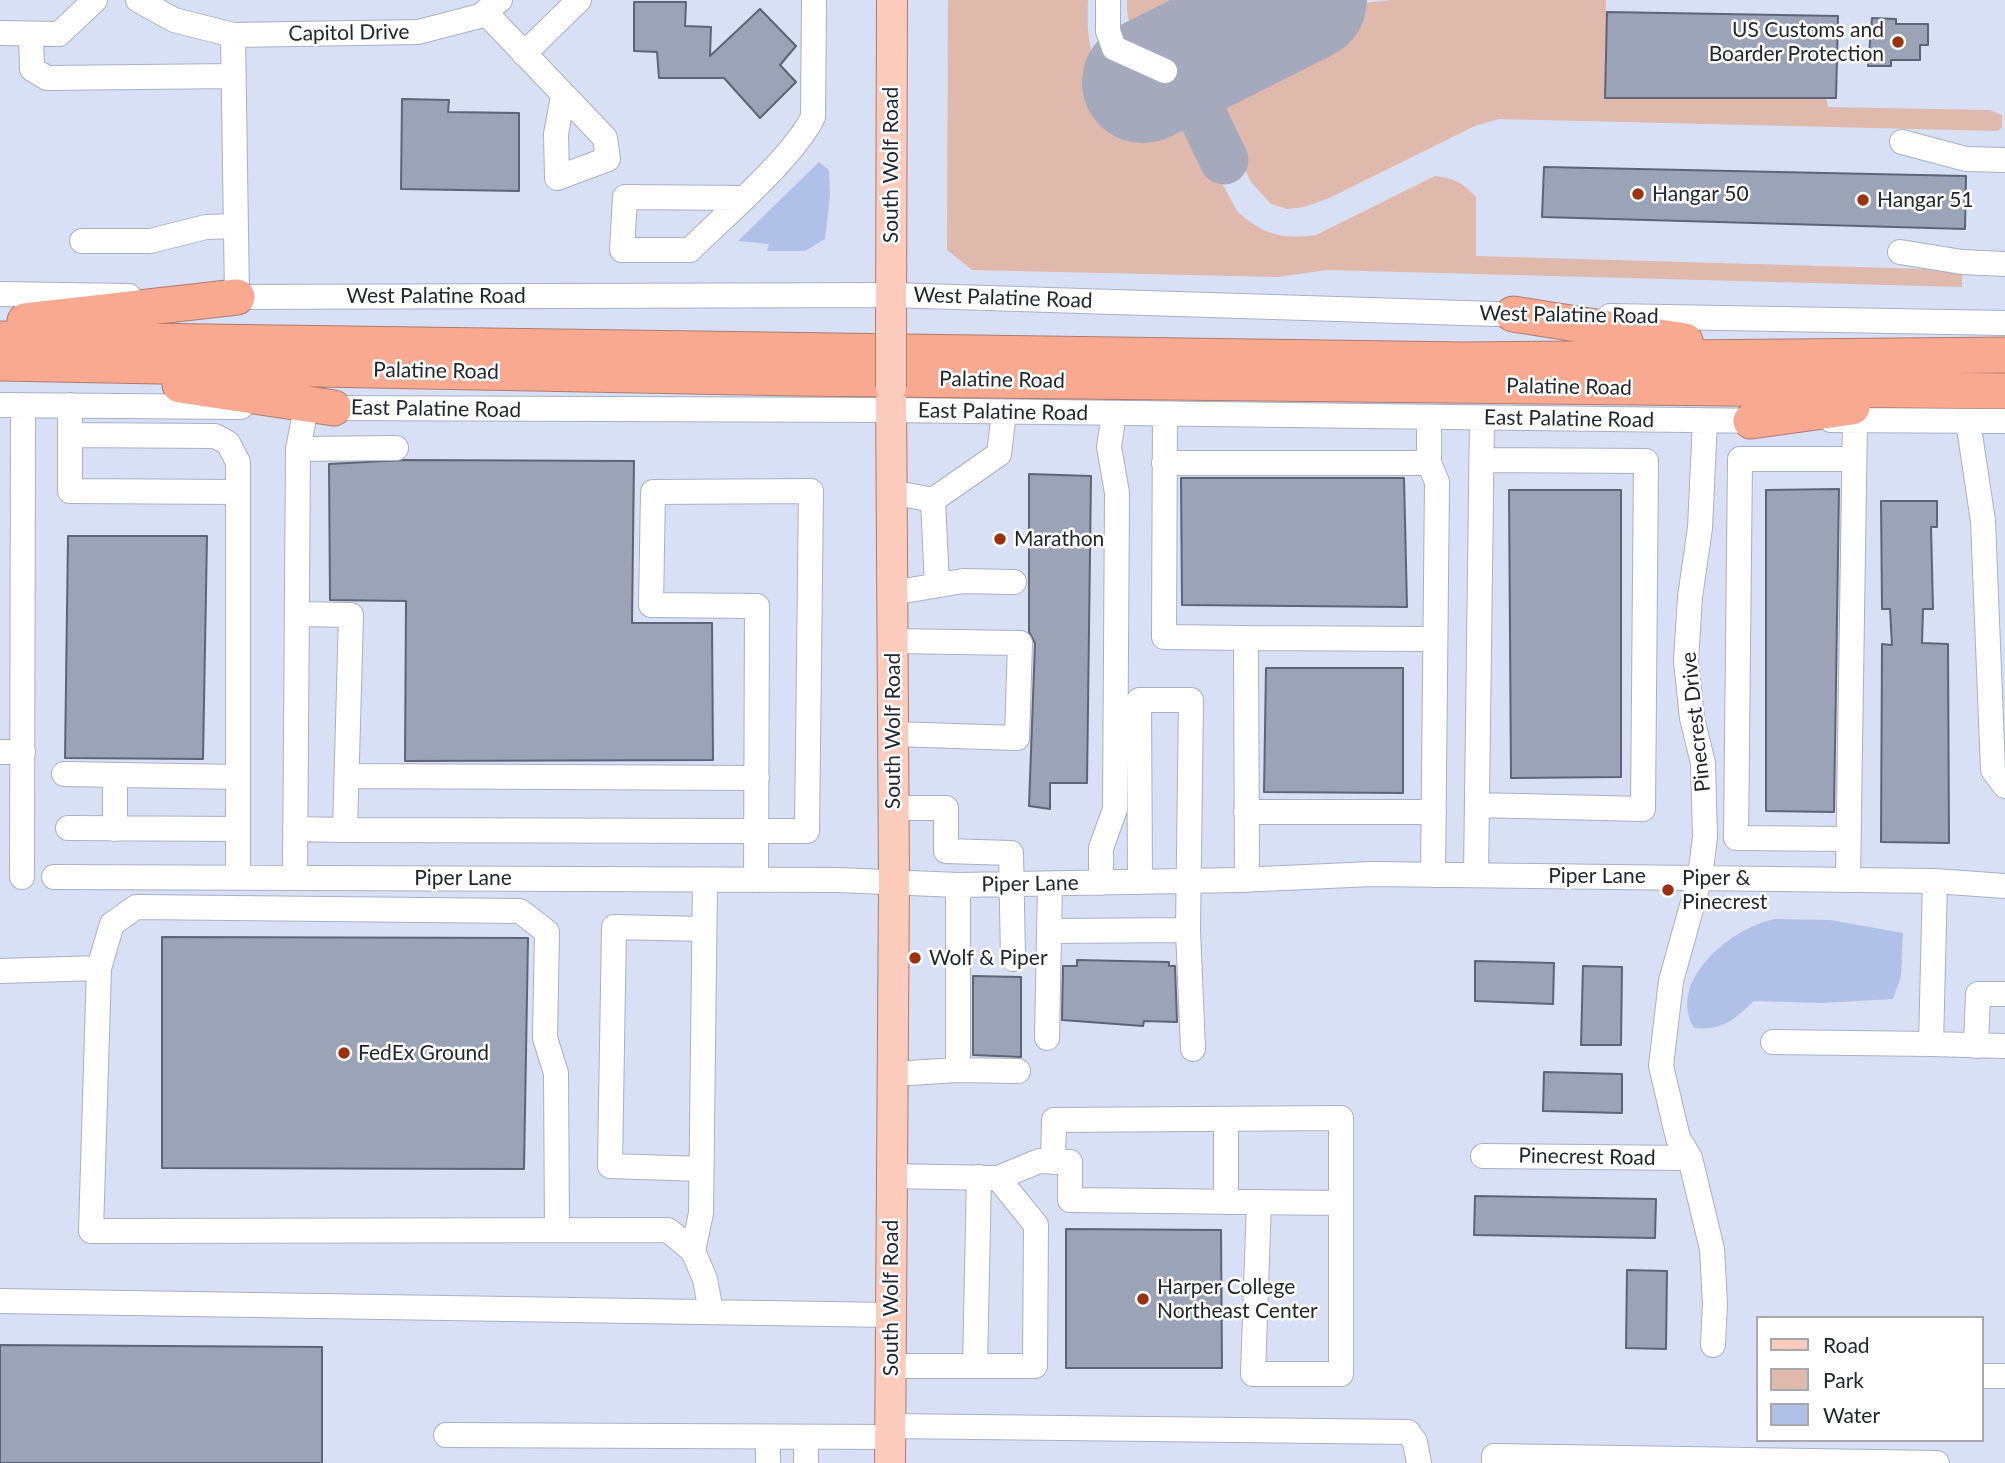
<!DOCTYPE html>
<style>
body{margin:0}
#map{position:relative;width:2005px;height:1463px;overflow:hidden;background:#d8e0f5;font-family:Lato,sans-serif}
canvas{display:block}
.legend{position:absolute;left:1756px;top:1316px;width:228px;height:126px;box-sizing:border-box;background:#fff;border:2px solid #a7a8ab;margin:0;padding:9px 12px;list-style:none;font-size:21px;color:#23262d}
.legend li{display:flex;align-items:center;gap:14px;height:35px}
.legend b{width:35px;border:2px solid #a7a8ab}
</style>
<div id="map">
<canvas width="2005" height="1463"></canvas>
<ul class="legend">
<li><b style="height:9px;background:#fbcbbc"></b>Road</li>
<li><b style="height:19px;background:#e0b9ad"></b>Park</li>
<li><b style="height:19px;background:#b1c0e7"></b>Water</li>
</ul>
</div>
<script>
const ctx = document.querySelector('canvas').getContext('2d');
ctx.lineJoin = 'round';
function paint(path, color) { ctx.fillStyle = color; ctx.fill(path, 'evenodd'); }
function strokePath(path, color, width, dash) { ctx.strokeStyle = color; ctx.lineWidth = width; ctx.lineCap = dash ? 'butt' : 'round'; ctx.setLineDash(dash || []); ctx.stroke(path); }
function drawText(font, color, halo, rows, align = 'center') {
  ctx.font = font + ' Lato,sans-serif'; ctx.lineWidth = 5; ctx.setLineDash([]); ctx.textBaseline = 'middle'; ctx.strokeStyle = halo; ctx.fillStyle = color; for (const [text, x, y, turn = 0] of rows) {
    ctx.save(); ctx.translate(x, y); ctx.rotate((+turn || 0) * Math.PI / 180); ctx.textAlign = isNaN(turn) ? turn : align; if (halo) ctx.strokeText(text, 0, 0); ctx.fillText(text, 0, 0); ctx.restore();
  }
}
const green = new Path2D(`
 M 948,0 L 1088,0 C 1087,35 1086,78 1131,82 C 1149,83 1158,82 1173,92 L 1237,211 C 1261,234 1283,240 1316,235 L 1435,176 C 1454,178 1463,183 1476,197 L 1476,256 L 1962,270 L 1962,287 L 1327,270 L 1278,277 L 972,270 L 947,250 Z
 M 1127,0 L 1259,0 C 1224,18 1124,88 1127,0 Z
 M 1392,0 L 1606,0 L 1606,98 L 1826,98 L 1828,107 L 1989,110 L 2002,115 L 2002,127 L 1998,131 L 1499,119 L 1475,126 L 1327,199 L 1304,207 L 1287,209 L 1271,204 L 1251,182 L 1222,123 L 1219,107 L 1222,86 L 1229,71 L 1256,47 L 1340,5 Z`);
const water = new Path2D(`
 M 819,162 L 829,170 L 830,196 L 825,239 L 805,251 L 767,251 L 769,244 L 738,241 Z
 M 1775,919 L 1830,920 L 1903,933 L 1901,976 L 1893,999 L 1821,1003 L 1754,1001 C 1733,1020 1723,1031 1694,1028 C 1666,981 1732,927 1775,919 Z`);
const taxiway = new Path2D(`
 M 1224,160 C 1198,106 1184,91 1225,40`);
const runway = new Path2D(`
 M 1143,82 L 1306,0`);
const building = new Path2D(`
 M 634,2 L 686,2 L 685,26 L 711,27 L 710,56 L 760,9 L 796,46 L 780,65 L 796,82 L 760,118 L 724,78 L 659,78 L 657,52 L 634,51 Z
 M 1607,12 L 1838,16 L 1836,98 L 1605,98 Z
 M 1872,18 L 1896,19 L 1896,24 L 1928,24 L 1928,45 L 1920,45 L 1920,60 L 1891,60 L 1891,66 L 1868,66 Z
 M 402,99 L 449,100 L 448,112 L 519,113 L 519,191 L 401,189 Z
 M 1544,167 L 1966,176 L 1965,229 L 1542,217 Z
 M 404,460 L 634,461 L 632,623 L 712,623 L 713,760 L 405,761 L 406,601 L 330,600 L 329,464 Z
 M 1029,474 L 1091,476 L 1087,783 L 1050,783 L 1050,809 L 1029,806 L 1035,643 L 1029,632 Z
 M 1181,478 L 1404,478 L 1407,607 L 1182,605 Z
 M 1839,489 L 1834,812 L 1766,811 L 1766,490 Z
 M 1509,490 L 1621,490 L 1621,777 L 1511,778 Z
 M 1881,501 L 1937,501 L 1937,527 L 1931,527 L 1933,609 L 1923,609 L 1922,643 L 1948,644 L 1949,843 L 1881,842 L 1882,644 L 1892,645 L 1890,609 L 1882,609 Z
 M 68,536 L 207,536 L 203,759 L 65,758 Z
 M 1266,668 L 1403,668 L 1403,793 L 1264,792 Z
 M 162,937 L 528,938 L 524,1169 L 162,1168 Z
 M 1077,960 L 1169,962 L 1169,966 L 1175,966 L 1177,1022 L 1144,1021 L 1143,1026 L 1062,1020 L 1063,966 L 1077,966 Z
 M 1475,961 L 1554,963 L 1553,1004 L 1475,1001 Z
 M 1583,966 L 1622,967 L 1621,1045 L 1581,1045 Z
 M 973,976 L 1021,977 L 1021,1057 L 973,1055 Z
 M 1544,1072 L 1622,1074 L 1622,1113 L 1543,1111 Z
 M 1475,1196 L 1656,1199 L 1655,1238 L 1474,1235 Z
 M 1066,1229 L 1221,1230 L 1222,1368 L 1066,1368 Z
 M 1627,1270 L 1667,1271 L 1666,1349 L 1626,1348 Z
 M 0,1345 L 322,1347 L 322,1463 L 0,1463 Z`);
const minor = new Path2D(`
 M 138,0 L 174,20 L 233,35 L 418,32 L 480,16 L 500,0
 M 1108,0 L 1108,31 L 1114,48 L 1165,71
 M 485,12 L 605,138 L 608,159 L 557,178 L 556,134 L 563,97
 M 0,33 L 59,34 L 95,0
 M 31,34 L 32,69 L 47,78 L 234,76
 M 233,35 L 237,297
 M 524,54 L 579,0
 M 1902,142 L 1966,159 L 2005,160
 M 741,198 L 625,197 L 622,250 L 690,250 C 725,215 792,159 813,117 L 814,0
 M 82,241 L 150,241 L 206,227 L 236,226
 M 1900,252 L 1962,262 L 2005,264
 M 0,294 L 129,296
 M 221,297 L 891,295 L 1528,315
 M 1610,316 L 2005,323
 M 0,405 L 241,407
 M 70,405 L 70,435 L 215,436 L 228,443 L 238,462 L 238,877
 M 319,408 L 890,410 L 1767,421
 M 1165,414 L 1164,637 L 1246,638 L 1247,880
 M 1831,420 L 2005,421
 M 1705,421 L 1700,528 L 1690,597 L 1686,661 L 1692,718 L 1703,763 L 1705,837 L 1700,877 L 1671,981 L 1661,1066 L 1678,1138 L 1690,1158 L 1712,1249 L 1715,1303 L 1713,1345
 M 1968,421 L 1983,521 L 1993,770 L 2005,786
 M 70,435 L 70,491 L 238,492
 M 298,449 L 396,448
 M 1164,463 L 1429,463 L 1429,417
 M 1429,463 L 1437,482 L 1433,875
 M 891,492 L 933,500
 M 937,585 L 933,500 L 999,454 L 1004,412
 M 892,593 L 963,581 L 1014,582
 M 297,614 L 351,615 L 345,830 L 756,831 L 807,831 L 811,491 L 653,492 L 651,605 L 757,606 C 757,697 756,788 756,880
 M 1246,638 L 1435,639
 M 892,641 L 1020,643 L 1017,738 L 893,734
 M 0,752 L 23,752
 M 64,774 L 238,777
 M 115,775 L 115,829
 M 347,776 L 757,778
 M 1477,805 L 1643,809 L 1646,461 L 1482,460
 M 894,808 L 946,808 L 946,851 L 1011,853 L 1013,959
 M 1246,812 L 1434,812
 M 68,828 L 238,829
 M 295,829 L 345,830
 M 1848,839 L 1736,838 L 1740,459 L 1853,459
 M 1476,875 L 1482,418
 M 22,877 L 23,405
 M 54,877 L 838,880 L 958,885 L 1238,880 L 1373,874 L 1935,881 L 2005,886
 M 295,878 L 298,449 L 306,408
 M 1848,879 L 1855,419
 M 705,880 L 701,1213 L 693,1251 L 705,1279 L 711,1312
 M 1935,881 L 1931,1044 L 2005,1046
 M 1101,883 L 1101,848 L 1115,809 L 1117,493 L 1109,447 L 1114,413
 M 958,885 L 958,1070 L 1018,1071
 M 1188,930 L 1193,1049
 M 1049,931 L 1188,930 L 1191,700 L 1139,700 L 1140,882
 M 99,968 L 112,924 L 136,907 L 520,911 L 547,932 L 545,1038 L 556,1073 L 557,1230
 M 0,971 L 99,968 L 91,1231 L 668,1230 L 693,1251
 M 1047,1038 L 1050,884
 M 1773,1042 L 1931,1044
 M 1976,1046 L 1978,994 L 2005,994
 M 893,1074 L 958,1070
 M 1226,1120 L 1226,1202
 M 1483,1156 L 1690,1158
 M 1053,1162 L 1054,1120 L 1341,1118 L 1341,1374 L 1253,1374 L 1259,1202
 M 701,1169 L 610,1166 L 614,927 L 704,929
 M 892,1176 L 994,1178
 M 0,1301 L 891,1315
 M 891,1366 L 1035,1366 L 1036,1225 L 998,1178 L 1039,1161 L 1070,1162 L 1070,1200 L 1340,1203
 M 975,1366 L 979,1177
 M 1982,1376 L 2005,1376
 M 890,1426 L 1408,1432 L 1415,1442 L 1419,1463
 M 446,1435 L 890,1437
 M 768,1437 L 768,1463
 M 806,1463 L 806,1437
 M 1494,1463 L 1494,1456 L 1937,1463`);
const major = new Path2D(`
 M 891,332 L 892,0
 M 890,1463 L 894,883 L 891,387`);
const highway = new Path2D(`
 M 1513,314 L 1685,341
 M 25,321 L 237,297
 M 0,339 L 1464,360 L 2005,355
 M 0,363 L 797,378 L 2005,391
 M 180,385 L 334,408
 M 1751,421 L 1852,407`);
const majorBridge = new Path2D(`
 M 891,387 L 891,332`);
const markers = [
 [1898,42,7,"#99320f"],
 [1638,194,7,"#99320f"],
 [1863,200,7,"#99320f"],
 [1000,539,7,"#99320f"],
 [1668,890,7,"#99320f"],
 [915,958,7,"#99320f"],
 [344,1053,7,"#99320f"],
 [1143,1299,7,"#99320f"]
];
const poiNames = [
 ["US Customs and",1884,30,"right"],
 ["Boarder Protection",1884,54,"right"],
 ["Hangar 50",1652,194],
 ["Hangar 51",1877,200],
 ["Marathon",1014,539],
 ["Piper &",1682,878],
 ["Pinecrest",1682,902],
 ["Wolf & Piper",929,958],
 ["FedEx Ground",358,1053],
 ["Harper College",1157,1287],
 ["Northeast Center",1157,1311]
];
const streetNames = [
 ["Capitol Drive",349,33,-1],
 ["South Wolf Road",891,165,-90],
 ["West Palatine Road",436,296],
 ["West Palatine Road",1003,298,2],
 ["West Palatine Road",1569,315,1],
 ["Palatine Road",436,371,1],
 ["Palatine Road",1002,380,1],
 ["Palatine Road",1569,387,1],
 ["East Palatine Road",436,409,1],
 ["East Palatine Road",1003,412,1],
 ["East Palatine Road",1569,419,1],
 ["Pinecrest Drive",1696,722,-96],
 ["South Wolf Road",893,731,-90],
 ["Piper Lane",1597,876],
 ["Piper Lane",463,878],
 ["Piper Lane",1030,884,-1],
 ["Pinecrest Road",1587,1157,1],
 ["South Wolf Road",891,1298,-90]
];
paint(green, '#e0b9ad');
paint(water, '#b1c0e7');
strokePath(taxiway, '#a4aabb', 49);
strokePath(runway, '#a4aabb', 122);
paint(building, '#9ba3b6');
strokePath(building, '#5d6476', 2);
strokePath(minor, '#a8b0c4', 26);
strokePath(major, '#ae7b6d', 32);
strokePath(highway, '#ae7b6d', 37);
strokePath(minor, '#fff', 24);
strokePath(major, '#fbcbbc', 30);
strokePath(highway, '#f9a990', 35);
strokePath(majorBridge, '#ae7b6d', 32, []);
strokePath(majorBridge, '#fbcbbc', 30);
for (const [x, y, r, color] of markers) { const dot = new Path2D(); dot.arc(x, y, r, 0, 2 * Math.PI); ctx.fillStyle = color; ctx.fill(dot); strokePath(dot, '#fff', 2.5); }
drawText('21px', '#23262d', '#fff', poiNames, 'left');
drawText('21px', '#23262d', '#fff', streetNames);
</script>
